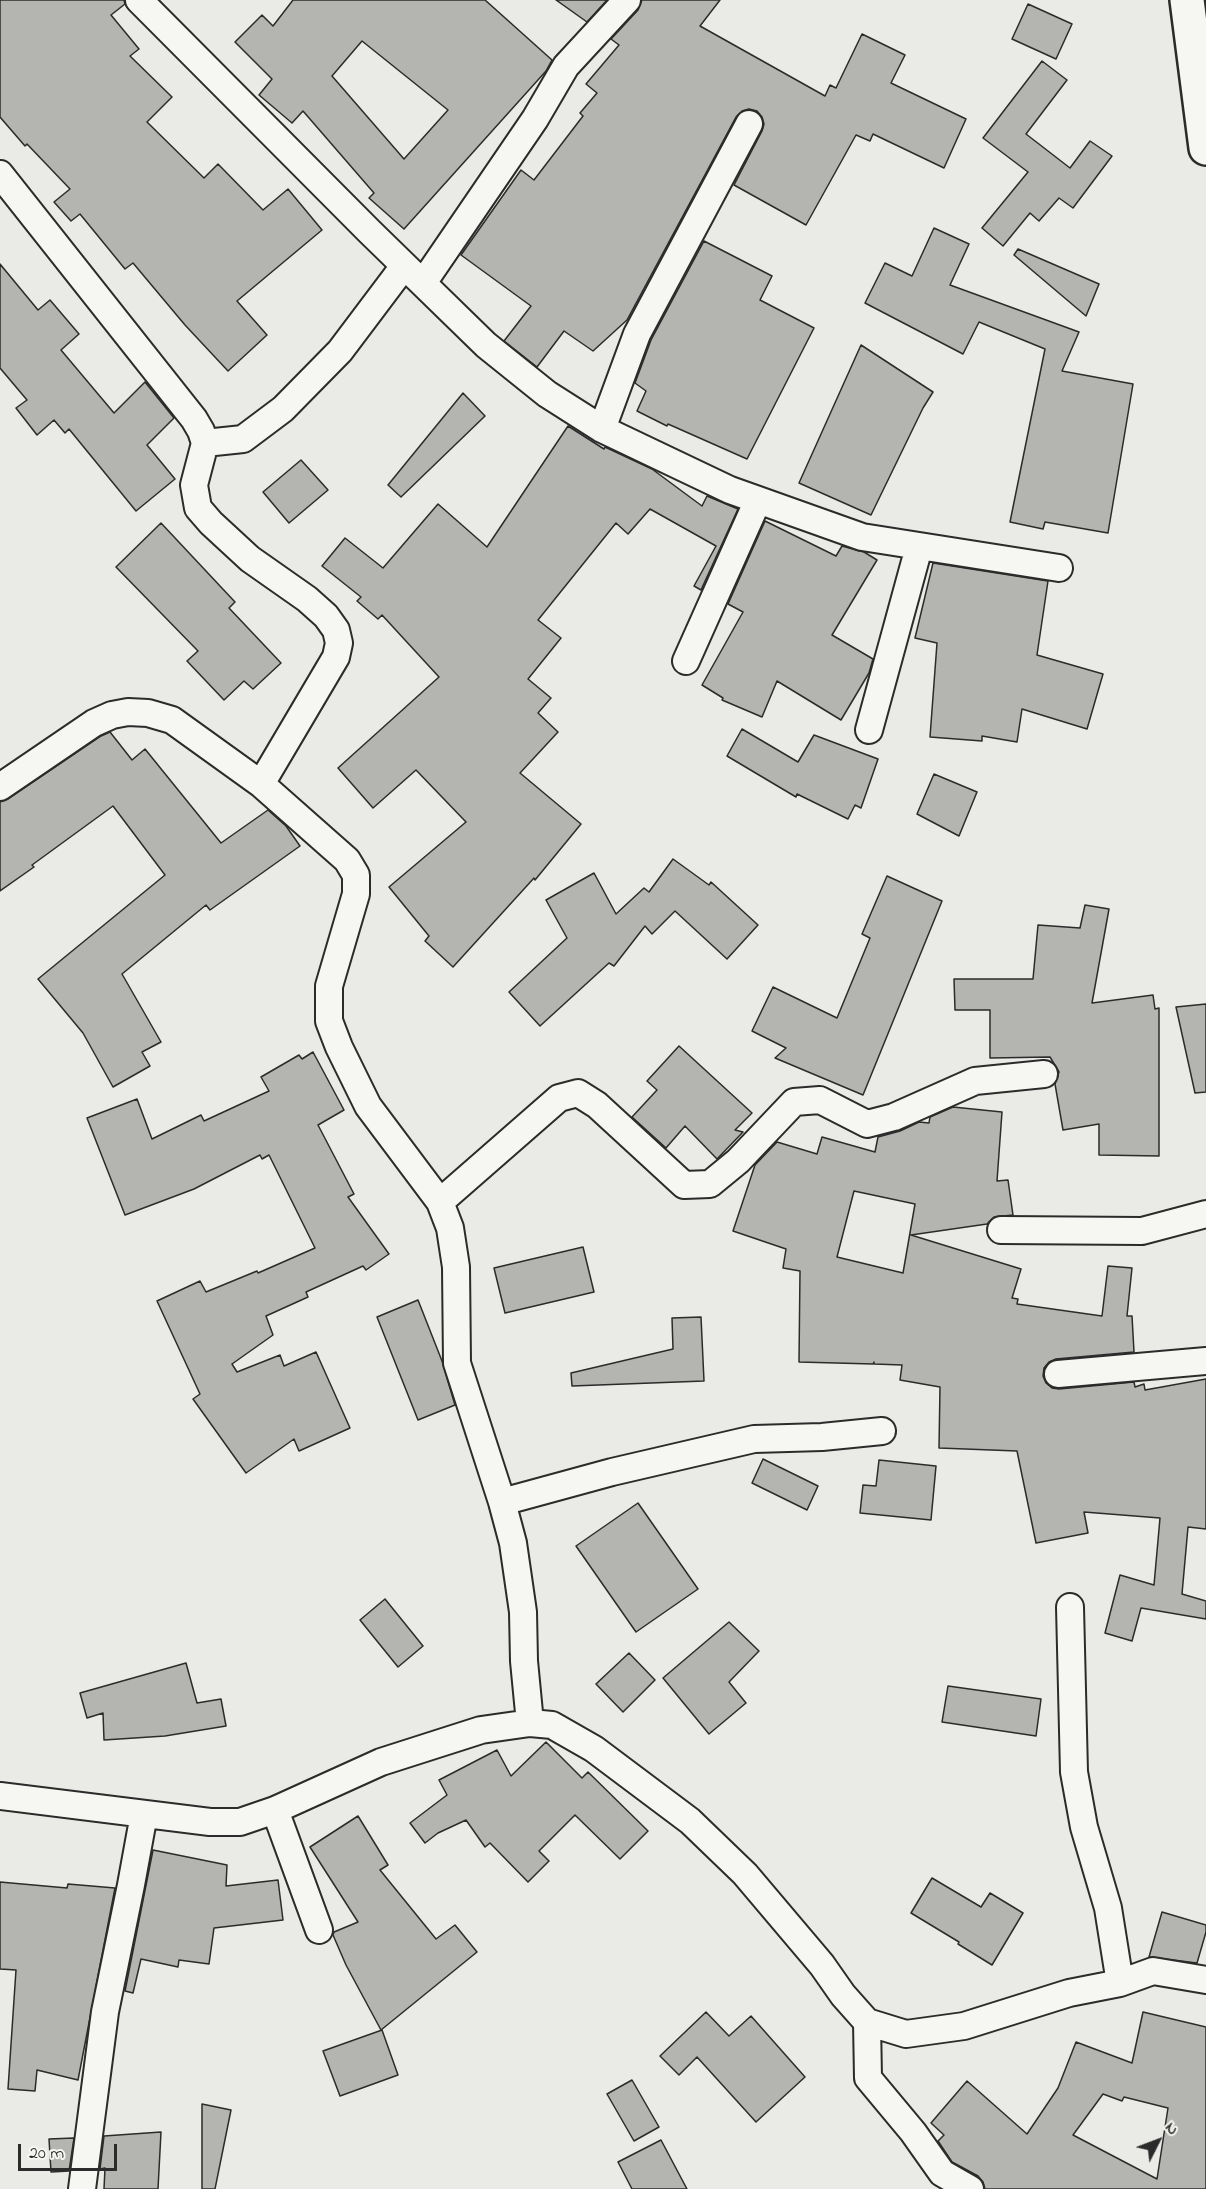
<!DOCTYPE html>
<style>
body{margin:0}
#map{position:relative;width:1206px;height:2189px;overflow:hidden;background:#eaeae6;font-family:"Indie Flower",sans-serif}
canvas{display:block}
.north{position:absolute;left:1128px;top:2111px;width:60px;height:60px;-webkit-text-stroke:4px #f6f6f2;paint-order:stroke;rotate:48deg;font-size:16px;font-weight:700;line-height:24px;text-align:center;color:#2b2b2b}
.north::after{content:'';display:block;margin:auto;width:21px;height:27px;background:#2b2b2b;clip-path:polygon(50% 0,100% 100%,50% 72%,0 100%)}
.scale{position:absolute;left:18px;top:2144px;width:99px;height:27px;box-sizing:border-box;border:3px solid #2b2b2b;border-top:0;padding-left:8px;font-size:18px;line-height:21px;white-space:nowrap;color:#2b2b2b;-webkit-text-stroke:4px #f6f6f2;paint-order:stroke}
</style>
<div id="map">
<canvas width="1206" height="2189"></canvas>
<div class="north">N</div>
<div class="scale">20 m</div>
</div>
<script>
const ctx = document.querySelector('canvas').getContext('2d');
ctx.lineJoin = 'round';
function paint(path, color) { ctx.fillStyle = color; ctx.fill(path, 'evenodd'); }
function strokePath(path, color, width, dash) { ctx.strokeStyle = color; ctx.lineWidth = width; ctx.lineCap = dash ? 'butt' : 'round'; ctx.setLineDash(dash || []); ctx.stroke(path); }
const building = new Path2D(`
 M 0,0 L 124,0 L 125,4 L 111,15 L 139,49 L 130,56 L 172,97 L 147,122 L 204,178 L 218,164 L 263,210 L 288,189 L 322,230 L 237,301 L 267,335 L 228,371 L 185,325 L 133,263 L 125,269 L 80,214 L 71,221 L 54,202 L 70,189 L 27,144 L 25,146 L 0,117 Z
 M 293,0 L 485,0 L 552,60 L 546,71 L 404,229 L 369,198 L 374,193 L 303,111 L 292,123 L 259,95 L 272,79 L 235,42 L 262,15 L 273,26 ZM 362,41 L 448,110 L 404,159 L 332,76 Z
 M 556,0 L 607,0 L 587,22 Z
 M 642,0 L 720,0 L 700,26 L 825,96 L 830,85 L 836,88 L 862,34 L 905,55 L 891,83 L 966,119 L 944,168 L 873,134 L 870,141 L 856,135 L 806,225 L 734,185 L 762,131 L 764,124 L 762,117 L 757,111 L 749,109 L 742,111 L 736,117 L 627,320 L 593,351 L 564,331 L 537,367 L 504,341 L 531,306 L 461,255 L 521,170 L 534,180 L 583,116 L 580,113 L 597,93 L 586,84 L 619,45 L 611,39 L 638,10 Z
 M 1028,4 L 1072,24 L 1056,59 L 1012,39 Z
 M 1042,61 L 1067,80 L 1026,134 L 1070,168 L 1090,141 L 1112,156 L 1073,208 L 1059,198 L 1039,221 L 1030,213 L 1003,246 L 982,228 L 1028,172 L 983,138 Z
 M 934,228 L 969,244 L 950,285 L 1079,332 L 1062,371 L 1133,384 L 1108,533 L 1045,522 L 1043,529 L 1010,522 L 1045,349 L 979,322 L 963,354 L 865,303 L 885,263 L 912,276 Z
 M 704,241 L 772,276 L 760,300 L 814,328 L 747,459 L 668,424 L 667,426 L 637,411 L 646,391 L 635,383 L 651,340 Z
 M 1018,249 L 1099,284 L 1086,316 L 1014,255 Z
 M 0,264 L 38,310 L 50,300 L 79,334 L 61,350 L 114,413 L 145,382 L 174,418 L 147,445 L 175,479 L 136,511 L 69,429 L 65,433 L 54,420 L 37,435 L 16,408 L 27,400 L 0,368 Z
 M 861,345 L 933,392 L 923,408 L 871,515 L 799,483 Z
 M 463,393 L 485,416 L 401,497 L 388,485 Z
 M 568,426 L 604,449 L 605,447 L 652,469 L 702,506 L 707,496 L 738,509 L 701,590 L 694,586 L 716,546 L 650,509 L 628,534 L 616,523 L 538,620 L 561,638 L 528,679 L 551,698 L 538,713 L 558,732 L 520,773 L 581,824 L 535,880 L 534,878 L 453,967 L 425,941 L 429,936 L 389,887 L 466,822 L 416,770 L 373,808 L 338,768 L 439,677 L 382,615 L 378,619 L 357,601 L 361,597 L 322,566 L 345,538 L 383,568 L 438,504 L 487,547 Z
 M 301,460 L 328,490 L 289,523 L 263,492 Z
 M 765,521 L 836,556 L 842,546 L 864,552 L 877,560 L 832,635 L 873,659 L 869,673 L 841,720 L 777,681 L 762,717 L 722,700 L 723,698 L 702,685 L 743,612 L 728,604 Z
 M 161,523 L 235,602 L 229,608 L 281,663 L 253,689 L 244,681 L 224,700 L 187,661 L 198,651 L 116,567 Z
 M 933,563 L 1048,581 L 1037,655 L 1103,674 L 1087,729 L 1022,709 L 1017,742 L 982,736 L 982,741 L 930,737 L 937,643 L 915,638 Z
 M 742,729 L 798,762 L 814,735 L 878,759 L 861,808 L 855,805 L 848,819 L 797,794 L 796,797 L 727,756 Z
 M 110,732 L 132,760 L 145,749 L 221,843 L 268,810 L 286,826 L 300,846 L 210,910 L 206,905 L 122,974 L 161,1042 L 142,1052 L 150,1066 L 113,1087 L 83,1033 L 38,979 L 165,875 L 113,806 L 32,865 L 34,867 L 0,891 L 0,802 L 8,799 L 101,736 Z
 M 934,774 L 977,792 L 959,836 L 917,814 Z
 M 673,859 L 709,885 L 711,882 L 758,925 L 727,959 L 675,911 L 652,934 L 645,926 L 614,966 L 609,963 L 540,1026 L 509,992 L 567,938 L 546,900 L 594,873 L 616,914 L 644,888 L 649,892 Z
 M 887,876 L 942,901 L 863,1095 L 775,1058 L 786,1048 L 752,1031 L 773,987 L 837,1018 L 870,938 L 862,934 Z
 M 1085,905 L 1109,909 L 1092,1003 L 1153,995 L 1155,1009 L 1159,1008 L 1159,1156 L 1099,1155 L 1099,1124 L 1063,1130 L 1055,1084 L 1059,1072 L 1050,1057 L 990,1058 L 990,1010 L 955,1010 L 954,979 L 1033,979 L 1038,925 L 1080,928 Z
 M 1206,1004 L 1206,1092 L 1195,1093 L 1176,1007 Z
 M 679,1046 L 752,1113 L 735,1130 L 743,1132 L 717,1159 L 685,1126 L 666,1148 L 632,1117 L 657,1090 L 647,1081 Z
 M 313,1052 L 344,1110 L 318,1125 L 354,1194 L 348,1197 L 389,1254 L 366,1270 L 363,1266 L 306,1292 L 308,1297 L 266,1316 L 273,1335 L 232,1364 L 237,1372 L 280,1355 L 284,1366 L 316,1352 L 350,1428 L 299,1451 L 294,1439 L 246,1473 L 193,1399 L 200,1394 L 157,1301 L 200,1281 L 206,1292 L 257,1271 L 258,1273 L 315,1248 L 269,1155 L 262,1159 L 260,1155 L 194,1189 L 125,1215 L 87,1118 L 137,1099 L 152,1139 L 201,1115 L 204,1121 L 269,1091 L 261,1077 L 299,1055 L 302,1059 Z
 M 953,1107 L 1002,1112 L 997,1181 L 1008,1180 L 1013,1215 L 994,1217 L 987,1224 L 911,1235 L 1021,1269 L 1012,1298 L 1018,1299 L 1017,1304 L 1102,1316 L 1108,1266 L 1132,1268 L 1127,1316 L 1132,1316 L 1134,1352 L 1056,1359 L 1049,1362 L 1044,1368 L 1043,1376 L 1046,1383 L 1052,1388 L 1059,1389 L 1134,1382 L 1135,1387 L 1144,1384 L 1145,1390 L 1206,1379 L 1206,1529 L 1188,1527 L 1182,1594 L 1206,1601 L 1206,1619 L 1141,1608 L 1132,1641 L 1105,1633 L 1120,1575 L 1154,1585 L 1160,1518 L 1084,1512 L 1088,1533 L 1036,1543 L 1017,1451 L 939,1448 L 940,1387 L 900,1380 L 902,1365 L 874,1364 L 874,1362 L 873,1364 L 799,1362 L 800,1271 L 783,1268 L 786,1249 L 733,1231 L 755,1165 L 777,1142 L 817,1154 L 822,1137 L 875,1152 L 878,1137 L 900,1131 L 919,1122 L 929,1123 L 930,1117 ZM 854,1191 L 915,1204 L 903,1273 L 837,1257 Z
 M 583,1247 L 594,1292 L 505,1313 L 494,1268 Z
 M 418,1300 L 442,1361 L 455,1405 L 418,1420 L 377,1317 Z
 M 701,1317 L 704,1381 L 572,1386 L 571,1373 L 673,1349 L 672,1318 Z
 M 763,1459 L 818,1486 L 807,1510 L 752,1483 Z
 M 879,1460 L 936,1466 L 931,1520 L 860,1513 L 863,1485 L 876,1486 Z
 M 638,1503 L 698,1589 L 636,1632 L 576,1546 Z
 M 385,1599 L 423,1646 L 398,1667 L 360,1620 Z
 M 729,1622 L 759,1651 L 729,1682 L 746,1703 L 709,1734 L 663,1678 Z
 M 629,1653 L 655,1680 L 623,1712 L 596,1684 Z
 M 186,1663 L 197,1703 L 221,1699 L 226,1726 L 165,1736 L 104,1740 L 103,1713 L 87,1718 L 80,1693 Z
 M 948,1686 L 1041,1699 L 1036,1736 L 942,1722 Z
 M 546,1742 L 582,1778 L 588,1772 L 648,1831 L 620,1859 L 575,1815 L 539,1851 L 549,1861 L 528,1882 L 490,1843 L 485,1847 L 466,1820 L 438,1833 L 425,1843 L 410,1823 L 447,1795 L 439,1780 L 497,1750 L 511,1776 Z
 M 358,1816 L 388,1865 L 380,1870 L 436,1939 L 455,1925 L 477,1952 L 381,2030 L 346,1965 L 333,1935 L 334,1932 L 358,1922 L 310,1847 Z
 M 153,1850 L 227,1865 L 226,1886 L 278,1880 L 283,1920 L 214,1928 L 209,1964 L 179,1960 L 178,1967 L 141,1959 L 133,1993 L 125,1991 Z
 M 932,1878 L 981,1907 L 990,1893 L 1023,1913 L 992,1965 L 958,1944 L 959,1942 L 911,1913 Z
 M 0,1882 L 67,1888 L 68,1884 L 115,1888 L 78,2080 L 37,2070 L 35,2091 L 8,2089 L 16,1970 L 0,1969 Z
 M 1162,1912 L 1206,1925 L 1206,1932 L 1197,1963 L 1149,1957 Z
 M 706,2012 L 729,2036 L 751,2016 L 805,2077 L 756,2122 L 697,2057 L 679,2075 L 660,2056 Z
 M 1143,2012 L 1206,2027 L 1206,2189 L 985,2189 L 983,2182 L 978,2176 L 952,2162 L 938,2141 L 944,2135 L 931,2123 L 967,2081 L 1027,2134 L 1058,2088 L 1076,2042 L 1132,2063 ZM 1103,2094 L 1122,2101 L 1124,2097 L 1168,2108 L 1157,2179 L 1073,2135 Z
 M 382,2030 L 398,2075 L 340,2096 L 323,2051 Z
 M 632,2080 L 659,2127 L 634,2141 L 607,2094 Z
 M 202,2104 L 231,2110 L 215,2189 L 202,2189 Z
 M 161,2132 L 158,2189 L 104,2189 L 105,2168 L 100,2169 L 104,2136 Z
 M 74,2138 L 69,2171 L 51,2172 L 49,2139 Z
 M 661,2140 L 687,2189 L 632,2189 L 618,2162 Z`);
const street = new Path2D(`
 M 139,0 L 370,232 L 486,345 L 547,394 L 602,429 L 730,490 L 862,537 L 1059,568
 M 0,174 L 194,419 L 201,431 L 205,443 L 194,485 L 198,508 L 211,523 L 250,559 L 307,599 L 326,616 L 336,630 L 339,643 L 336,657 L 261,784 L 347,860 L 356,875 L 356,894 L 329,986 L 329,1021 L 339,1047 L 368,1106 L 440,1202 L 450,1228 L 456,1267 L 457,1363 L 502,1502 L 513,1543 L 523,1612 L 524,1661 L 530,1723
 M 423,283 L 535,119 L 566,66 L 627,0
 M 602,429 L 637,334 L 749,124
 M 205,443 L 243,439 L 283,409 L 340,351 L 404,266
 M 686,661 L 758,500
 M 869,730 L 919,547
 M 0,787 L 94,723 L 112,715 L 128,712 L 148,713 L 172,720 L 261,784
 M 440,1202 L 559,1098 L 578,1093 L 597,1105 L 684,1185 L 710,1184 L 738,1161 L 794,1102 L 820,1100 L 867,1124 L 894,1117 L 975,1081 L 1044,1074
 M 1001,1230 L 1142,1231 L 1206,1214
 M 1058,1374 L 1206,1361
 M 502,1502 L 612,1472 L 754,1439 L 822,1437 L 882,1431
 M 1070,1607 L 1074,1772 L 1084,1827 L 1108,1908 L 1120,1983
 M 0,1796 L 210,1822 L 240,1822 L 275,1810 L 381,1762 L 481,1730 L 530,1723 L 552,1725 L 594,1749 L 690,1821 L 745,1874 L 822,1965 L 843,1995 L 867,2022 L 906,2034 L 964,2026 L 1069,1993 L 1120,1983 L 1153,1971 L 1206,1980
 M 275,1810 L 319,1930
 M 867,2022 L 868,2078 L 913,2132 L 942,2173 L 970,2189
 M 82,2189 L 105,2012 L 131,1885 L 144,1814`);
const secondary = new Path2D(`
 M 1187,0 L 1206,148`);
paint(building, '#b4b4b1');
strokePath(building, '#2b2b2b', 1.5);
strokePath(street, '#2b2b2b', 30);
strokePath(secondary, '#2b2b2b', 38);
strokePath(street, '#f6f6f2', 26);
strokePath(secondary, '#f6f6f2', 33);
</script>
